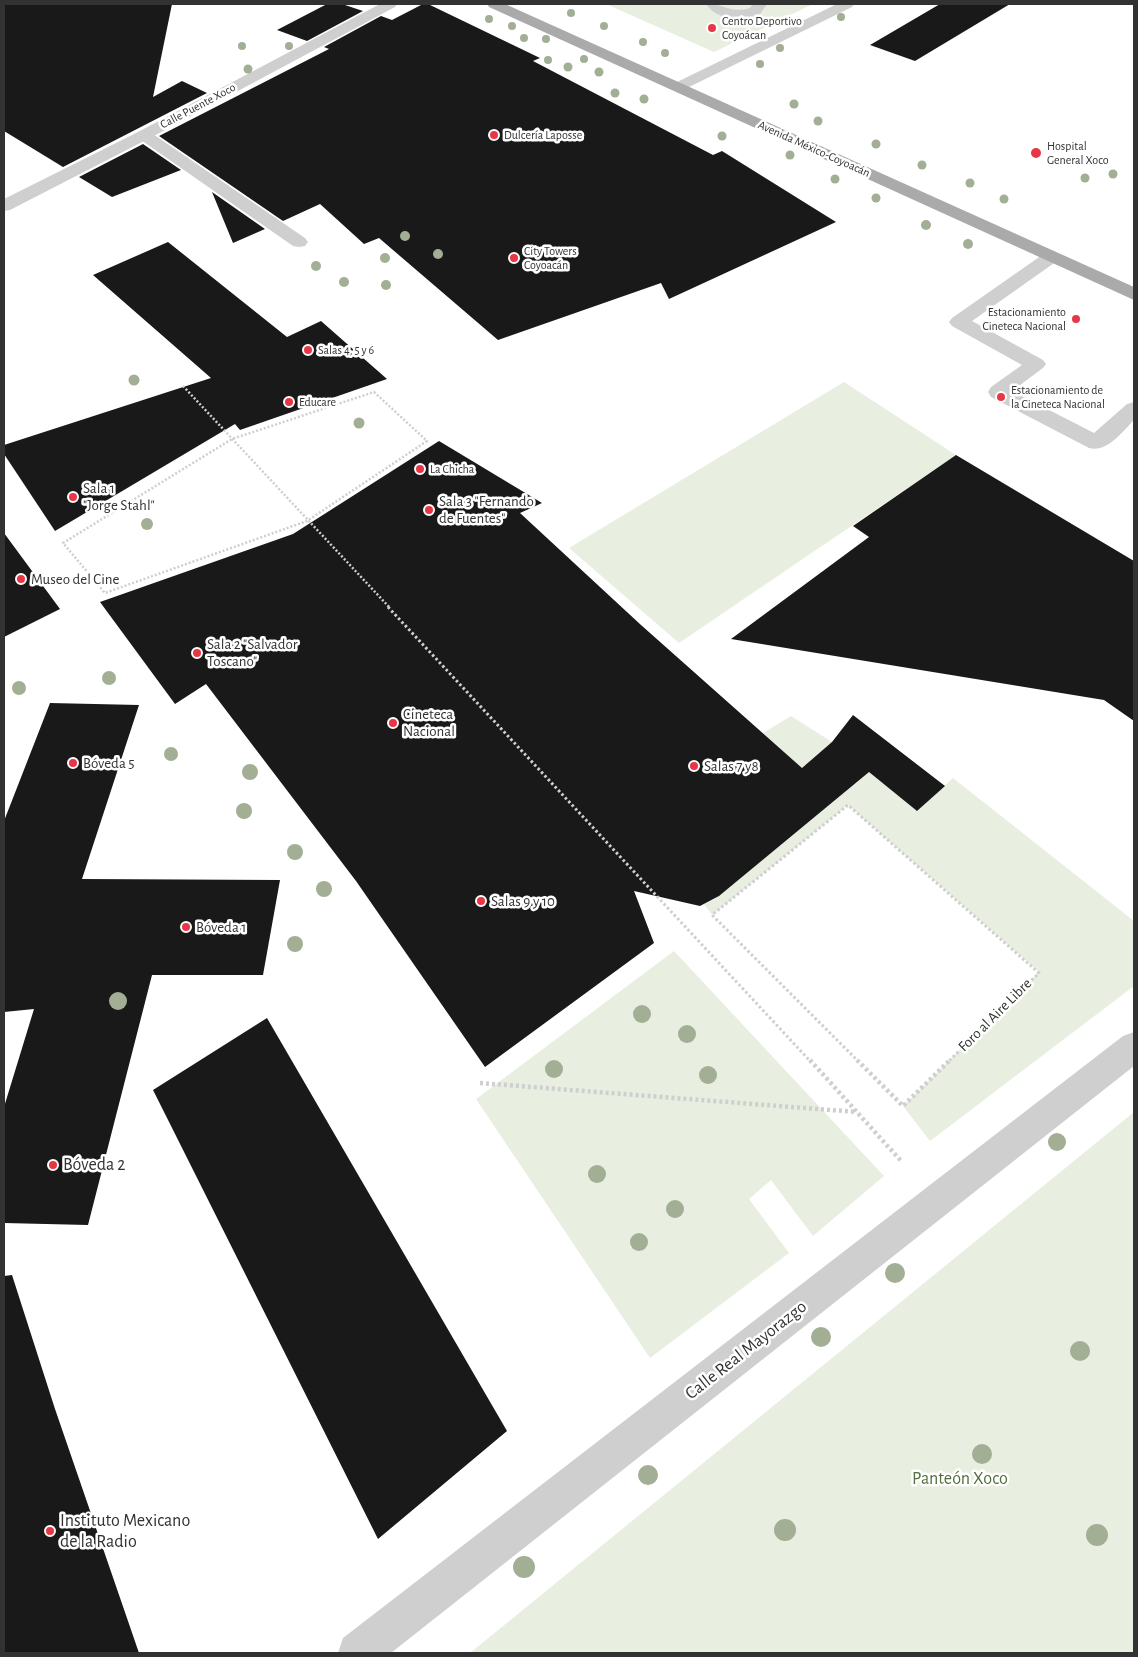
<!DOCTYPE html>
<meta charset="utf-8">
<style>
body{margin:0}
#map{position:relative;width:1138px;height:1657px;overflow:hidden;background:#fff;font-family:"Alegreya Sans",sans-serif}
canvas{display:block}
.frame{position:absolute;inset:0;border:5px solid #323232;pointer-events:none}
</style>
<div id="map">
<canvas width="1138" height="1657"></canvas>
<div class="frame"></div>
</div>
<script>
const ctx = document.querySelector('canvas').getContext('2d');
ctx.lineJoin = 'round';
function paint(path, color) { ctx.fillStyle = color; ctx.fill(path, 'evenodd'); }
function strokePath(path, color, width, dash) { ctx.strokeStyle = color; ctx.lineWidth = width; ctx.lineCap = dash ? 'butt' : 'round'; ctx.setLineDash(dash || []); ctx.stroke(path); }
function drawText(font, color, halo, rows, align = 'center') {
  ctx.font = font + ' "Alegreya Sans",sans-serif'; ctx.lineWidth = 5; ctx.setLineDash([]); ctx.textBaseline = 'middle'; ctx.strokeStyle = halo; ctx.fillStyle = color; for (const [text, x, y, turn = 0] of rows) {
    ctx.save(); ctx.translate(x, y); ctx.rotate((+turn || 0) * Math.PI / 180); ctx.textAlign = isNaN(turn) ? turn : align; if (halo) ctx.strokeText(text, 0, 0); ctx.fillText(text, 0, 0); ctx.restore();
  }
}
const green = new Path2D(`
 M 606,4 L 813,4 L 714,52 Z
 M 844,382 L 956,455 L 679,643 L 569,548 Z
 M 791,716 L 832,742 L 917,811 L 953,778 L 1134,921 L 1134,986 L 930,1141 L 903,1106 L 1039,972 L 848,805 L 712,915 L 704,904 L 715,899 L 836,799 L 763,733 Z
 M 674,951 L 884,1176 L 813,1236 L 771,1180 L 749,1199 L 789,1253 L 650,1358 L 476,1099 Z
 M 1134,1112 L 1134,1653 L 470,1653 Z`);
const building = new Path2D(`
 M 4,4 L 172,4 L 153,97 L 182,81 L 207,93 L 63,167 L 4,131 Z
 M 327,4 L 342,4 L 363,11 L 307,41 L 277,30 Z
 M 423,4 L 428,4 L 540,58 L 533,61 L 713,155 L 722,151 L 836,222 L 669,299 L 661,283 L 498,340 L 379,238 L 364,244 L 320,204 L 283,221 L 159,136 L 329,49 L 324,47 L 381,16 L 392,20 Z
 M 940,4 L 1010,4 L 915,61 L 870,45 Z
 M 143,144 L 181,170 L 112,197 L 79,177 Z
 M 212,192 L 265,229 L 233,243 Z
 M 168,242 L 287,337 L 321,321 L 387,379 L 240,430 L 235,424 L 55,531 L 4,454 L 4,445 L 211,378 L 93,275 Z
 M 439,441 L 542,503 L 520,513 L 641,625 L 802,768 L 832,742 L 853,715 L 945,786 L 917,811 L 869,772 L 719,896 L 700,906 L 634,891 L 654,943 L 485,1067 L 356,881 L 206,684 L 175,704 L 100,602 L 293,534 Z
 M 956,455 L 1134,561 L 1134,721 L 1104,700 L 731,639 L 869,537 L 853,526 Z
 M 4,533 L 60,609 L 4,637 Z
 M 50,703 L 139,705 L 82,879 L 280,880 L 263,975 L 152,975 L 88,1225 L 4,1223 L 4,1107 L 34,1009 L 4,1012 L 4,821 Z
 M 267,1018 L 507,1431 L 378,1539 L 153,1090 Z
 M 12,1275 L 55,1409 L 139,1653 L 4,1653 L 4,1276 Z`);
const pathFar2 = new Path2D(`
 M 183,386 L 390,608
 M 374,392 L 427,441 L 307,521 L 105,593 L 63,543 L 232,439 Z`);
const pathFar1 = new Path2D(`
 M 388,607 L 811,1062
 M 859,1062 L 712,915 L 848,805 L 1039,973 L 948,1062`);
const path = new Path2D(`
 M 810,1060 L 902,1162
 M 857,1060 L 903,1106 L 950,1060
 M 480,1083 L 857,1112`);
const service = new Path2D(`
 M 706,4 C 723,3 731,14 750,8 L 753,4 L 767,4 L 760,14 C 741,20 719,22 706,4 Z
 M 144,130 L 150,132 L 305,238 L 308,242 L 305,246 L 299,247 L 293,246 L 138,138 L 136,135 L 138,132 Z
 M 1051,252 L 1057,253 L 1060,257 L 1057,261 L 972,321 L 1043,360 L 1046,364 L 1043,368 L 1012,391 L 1094,433 L 1127,404 L 1134,402 L 1134,420 C 1122,432 1107,453 1089,448 L 991,397 L 988,392 L 991,387 L 1022,365 L 952,326 L 949,322 L 952,318 L 1045,253 Z`);
const minor = new Path2D(`
 M 380,4 L 397,4 L 395,7 L 150,138 L 10,210 L 4,211 L 4,199 L 138,132 Z
 M 837,4 L 854,4 L 852,7 L 683,90 L 673,90 L 670,87 L 673,84 Z
 M 1134,1032 L 1134,1066 L 391,1653 L 338,1653 L 343,1638 L 1123,1036 Z`);
const primary = new Path2D(`
 M 487,4 L 505,4 L 1134,287 L 1134,300 L 489,7 Z`);
const trees = [
 [571,13,4],
 [841,17,4],
 [489,19,4],
 [512,26,4],
 [604,26,4],
 [524,38,4],
 [546,39,4],
 [643,42,4],
 [242,46,4],
 [289,46,4],
 [780,48,4],
 [665,53,4],
 [584,59,4],
 [548,60,4],
 [760,64,4],
 [568,67,4.5],
 [248,69,4.5],
 [599,72,4.5],
 [615,93,4.5],
 [644,99,4.5],
 [794,104,4.5],
 [818,121,4.5],
 [722,136,4.5],
 [876,144,4.5],
 [790,155,4.5],
 [922,165,4.5],
 [1113,174,4.5],
 [1085,178,4.5],
 [835,179,4.5],
 [970,183,4.5],
 [876,198,4.5],
 [1004,199,4.5],
 [926,225,5],
 [405,236,5],
 [968,244,5],
 [438,254,5],
 [385,258,5],
 [316,266,5],
 [344,282,5],
 [386,285,5],
 [134,380,5.5],
 [359,423,5.5],
 [147,524,6],
 [109,678,7],
 [19,688,7],
 [171,754,7],
 [250,772,8],
 [244,811,8],
 [295,852,8],
 [324,889,8],
 [295,944,8],
 [118,1001,9],
 [642,1014,9],
 [687,1034,9],
 [554,1069,9],
 [708,1075,9],
 [1057,1142,9],
 [597,1174,9],
 [675,1209,9],
 [639,1242,9],
 [895,1273,10],
 [821,1337,10],
 [1080,1351,10],
 [982,1454,10],
 [648,1475,10],
 [785,1530,11],
 [1097,1535,11],
 [524,1567,11]
];
const markers = [
 [712,28,5,"#e73645"],
 [494,135,5,"#e73645"],
 [1036,153,6,"#e73645"],
 [514,258,5,"#e73645"],
 [1076,319,5,"#e73645"],
 [308,350,5,"#e73645"],
 [1001,397,5,"#e73645"],
 [289,402,5,"#e73645"],
 [420,469,5,"#e73645"],
 [73,497,5,"#e73645"],
 [429,510,5,"#e73645"],
 [21,579,5,"#e73645"],
 [197,653,5,"#e73645"],
 [393,723,5,"#e73645"],
 [73,763,5,"#e73645"],
 [694,766,5,"#e73645"],
 [481,901,5,"#e73645"],
 [186,927,5,"#e73645"],
 [53,1165,5,"#e73645"],
 [50,1531,5,"#e73645"]
];
const farPoinames = [
 ["Centro Deportivo",722,21],
 ["Coyoácan",722,35],
 ["Dulcería Laposse",504,135],
 ["Hospital",1047,146],
 ["General Xoco",1047,160],
 ["City Towers",524,251],
 ["Coyoacán",524,265],
 ["Estacionamiento",1066,312,"right"],
 ["Cineteca Nacional",1066,326,"right"],
 ["Salas 4, 5 y 6",318,350],
 ["Estacionamiento de",1011,390],
 ["la Cineteca Nacional",1011,404],
 ["Educare",299,402],
 ["La Chicha",430,469]
];
const farStreetnames = [
 ["Calle Puente Xoco",198,106,-28],
 ["Avenida México-Coyoacán",814,149,24]
];
const poiNames = [
 ["Sala 1",83,488],
 ["\"Jorge Stahl\"",83,505],
 ["Sala 3 \"Fernando",439,501],
 ["de Fuentes\"",439,518],
 ["Museo del Cine",31,579],
 ["Sala 2 \"Salvador",207,644],
 ["Toscano\"",207,661],
 ["Cineteca",403,714],
 ["Nacional",403,731],
 ["Bóveda 5",83,763],
 ["Salas 7 y8",704,766],
 ["Salas 9 y 10",491,901],
 ["Bóveda 1",196,927]
];
const streetNames = [
 ["Foro al Aire Libre",995,1015,-45]
];
const nearPoinames = [
 ["Bóveda 2",63,1165],
 ["Instituto Mexicano",60,1521],
 ["de la Radio",60,1542]
];
const nearStreetnames = [
 ["Calle Real Mayorazgo",746,1350,-38]
];
const nearParknames = [
 ["Panteón Xoco",960,1479]
];
paint(green, '#e8eee0');
paint(building, '#191919');
strokePath(pathFar2, '#cfcfcf', 2.5, [2, 2]);
strokePath(pathFar1, '#cfcfcf', 3, [2.5, 2.5]);
strokePath(path, '#cfcfcf', 4.5, [3, 3]);
paint(service, '#cfcfcf');
paint(minor, '#cfcfcf');
paint(primary, '#aaa');
ctx.fillStyle = '#a2af95';
for (const [x, y, r] of trees) { ctx.beginPath(); ctx.arc(x, y, r, 0, 2 * Math.PI); ctx.fill(); }
for (const [x, y, r, color] of markers) { const dot = new Path2D(); dot.arc(x, y, r, 0, 2 * Math.PI); ctx.fillStyle = color; ctx.fill(dot); strokePath(dot, '#fff', 2); }
drawText('12px', '#323232', '#fff', farPoinames, 'left');
drawText('12px', '#323232', '#fff', farStreetnames);
drawText('15px', '#323232', '#fff', poiNames, 'left');
drawText('15px', '#323232', '#fff', streetNames);
drawText('18px', '#323232', '#fff', nearPoinames, 'left');
drawText('18px', '#323232', '#fff', nearStreetnames);
drawText('18px', '#556e3e', '#fff', nearParknames);
</script>
